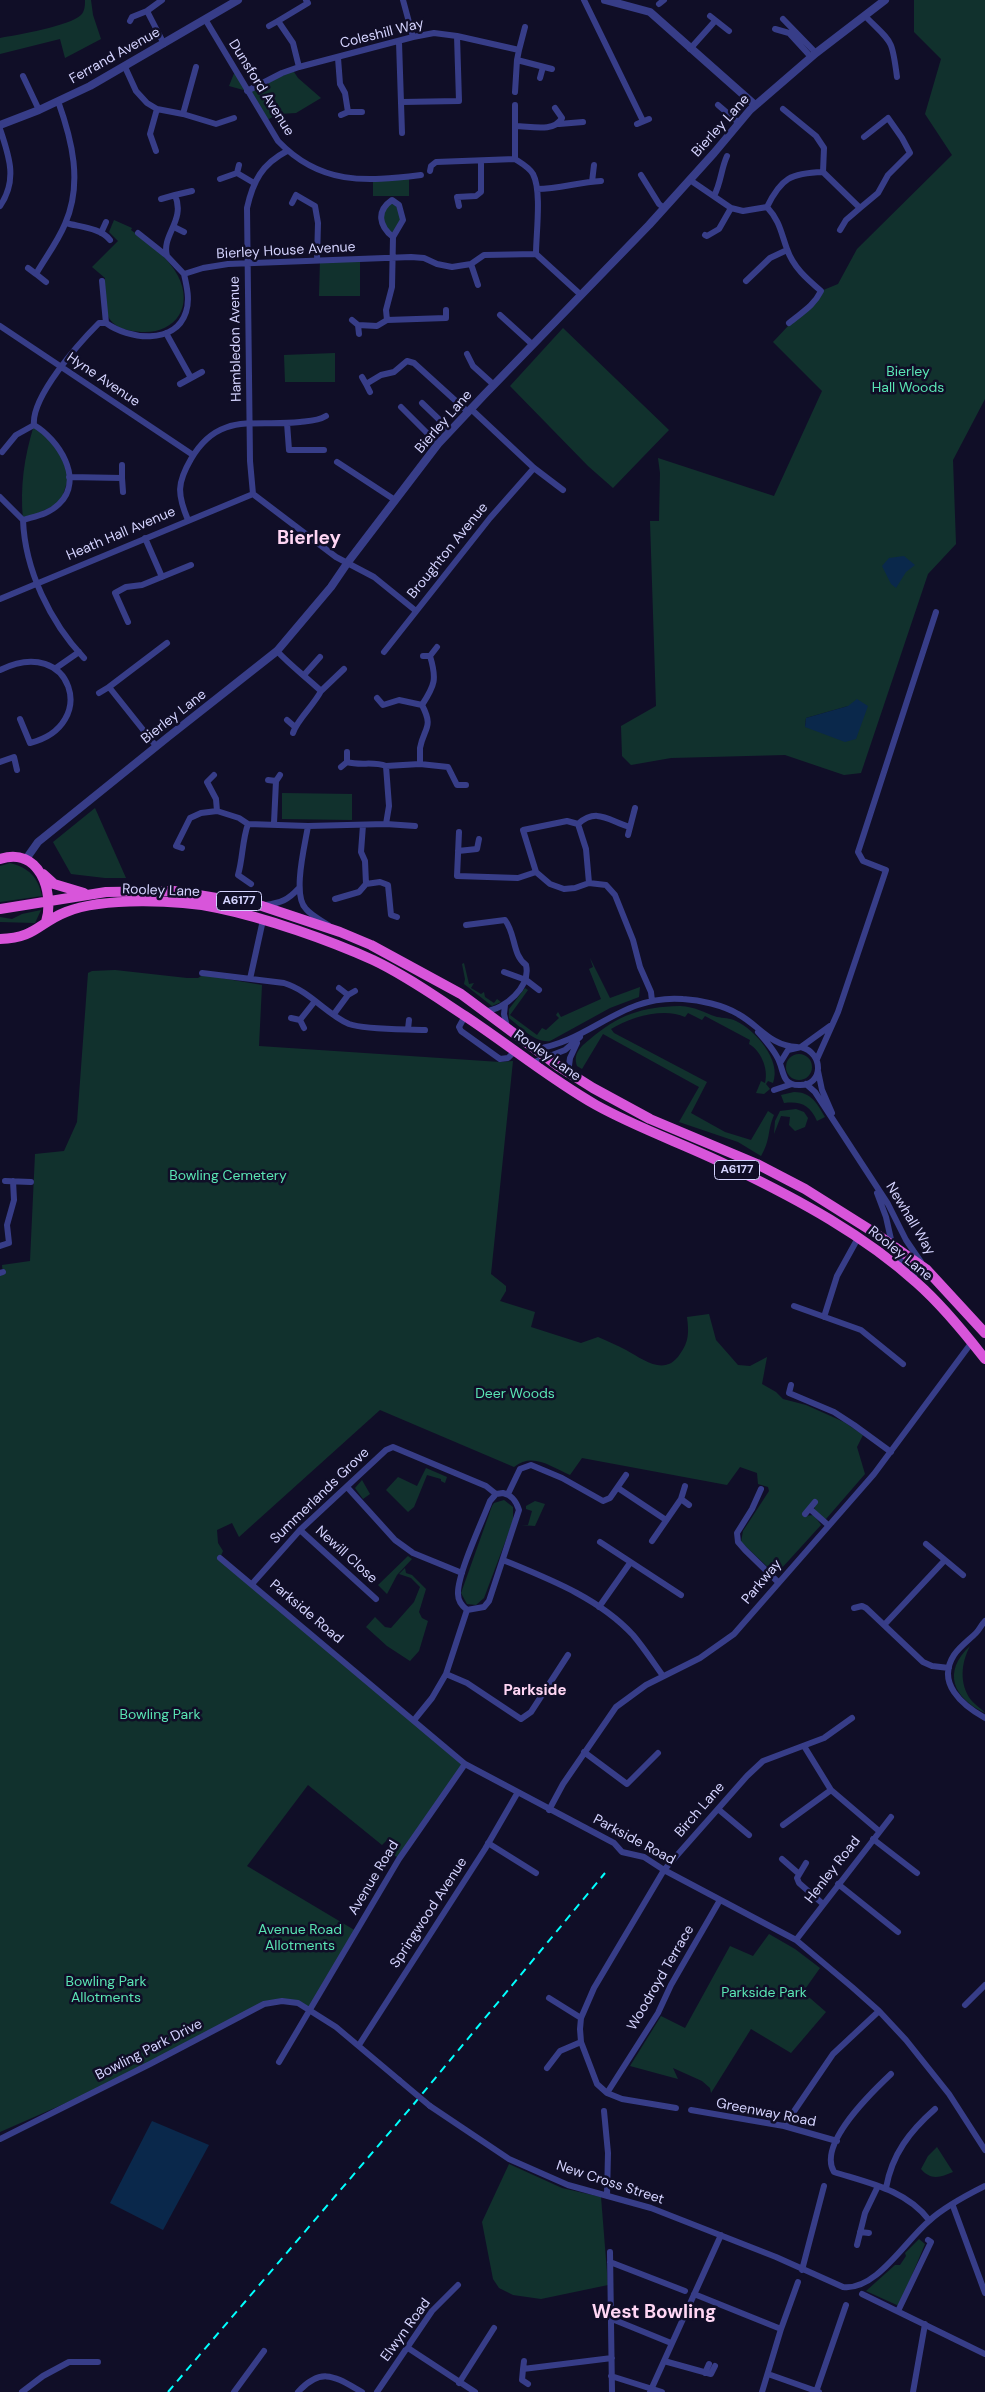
<!DOCTYPE html>
<style>
body{margin:0}
canvas{display:block;background:#100e27}
</style>
<canvas width="985" height="2392"></canvas>
<script>
const ctx = document.querySelector('canvas').getContext('2d');
ctx.lineJoin = 'round';
function paint(path, color) { ctx.fillStyle = color; ctx.fill(path, 'evenodd'); }
function strokePath(path, color, width, dash) { ctx.strokeStyle = color; ctx.lineWidth = width; ctx.lineCap = dash ? 'butt' : 'round'; ctx.setLineDash(dash || []); ctx.stroke(path); }
function drawText(font, color, halo, rows, align = 'center') {
  ctx.font = font + ' "DM Sans",sans-serif'; ctx.lineWidth = 5; ctx.setLineDash([]); ctx.textBaseline = 'middle'; ctx.strokeStyle = halo; ctx.fillStyle = color; for (const [text, x, y, turn = 0] of rows) {
    ctx.save(); ctx.translate(x, y); ctx.rotate((+turn || 0) * Math.PI / 180); ctx.textAlign = isNaN(turn) ? turn : align; if (halo) ctx.strokeText(text, 0, 0); ctx.fillText(text, 0, 0); ctx.restore();
  }
}
const green = new Path2D(`
 M 85,0 L 91,0 L 93,15 L 101,39 L 65,58 L 60,39 L 0,54 L 0,38 C 17,35 70,26 81,15 C 85,11 85,5 85,0 Z
 M 914,0 L 985,0 L 985,399 L 953,460 L 956,544 L 928,574 L 861,773 L 844,775 L 785,755 L 671,758 L 631,765 L 622,756 L 621,726 L 656,706 L 650,521 L 659,521 L 660,473 L 658,458 L 774,496 L 822,391 L 773,342 L 821,291 L 838,284 L 857,249 L 952,155 L 925,114 L 941,59 L 914,32 ZM 848,706 L 805,727 L 806,718 Z
 M 292,69 L 298,78 L 321,98 L 296,113 L 278,114 L 265,121 L 247,91 L 229,86 L 235,71 L 247,91 Z
 M 409,176 L 409,196 L 373,196 L 373,179 Z
 M 392,200 L 402,215 L 395,235 L 387,232 L 382,209 Z
 M 114,220 L 132,228 L 131,230 C 147,241 169,258 178,276 C 194,307 175,334 141,332 C 132,331 120,330 113,323 C 102,312 103,291 105,278 L 92,267 L 118,241 L 109,232 Z
 M 320,260 L 360,260 L 360,296 L 319,296 Z
 M 563,328 L 669,430 L 613,488 L 588,466 L 510,386 Z
 M 335,353 L 335,382 L 285,382 L 284,355 Z
 M 34,425 L 62,451 L 69,477 L 60,503 L 23,520 C 20,486 24,458 34,425 Z
 M 282,793 L 352,794 L 352,820 L 282,819 Z
 M 95,808 L 126,878 L 105,878 L 71,874 L 53,842 Z
 M 10,863 C 29,868 38,877 42,896 L 0,902 L 0,866 Z
 M 41,910 L 35,923 L 0,922 L 0,917 L 12,919 L 22,914 Z
 M 590,958 L 610,998 L 640,987 L 639,997 L 610,1008 L 550,1041 C 534,1043 521,1027 509,1018 L 509,1009 L 525,988 L 528,990 L 510,1015 L 537,1035 L 542,1028 L 546,1030 L 559,1018 L 556,1015 L 558,1012 L 561,1017 L 601,999 L 589,969 L 593,967 Z
 M 464,963 L 469,984 L 474,983 L 471,988 L 481,994 L 484,992 L 485,997 L 494,1003 L 497,999 L 501,1002 L 492,1006 L 464,984 L 465,979 L 462,964 Z
 M 115,970 L 187,978 L 198,978 L 203,975 L 262,985 L 259,1046 L 500,1062 L 513,1061 L 491,1274 L 506,1286 L 506,1291 L 500,1301 L 535,1312 L 531,1327 L 581,1343 L 598,1337 C 607,1341 617,1345 626,1350 C 644,1360 665,1377 680,1354 C 689,1342 689,1332 687,1317 L 709,1314 L 716,1340 L 738,1365 L 750,1366 L 767,1357 L 762,1384 L 776,1392 L 783,1399 L 806,1405 L 844,1422 L 863,1435 L 857,1447 L 865,1474 L 826,1519 L 822,1518 L 814,1510 L 815,1506 L 808,1508 L 802,1516 L 814,1515 L 821,1525 L 780,1570 L 772,1571 L 741,1542 L 743,1531 L 769,1491 L 768,1487 L 758,1484 L 757,1473 L 740,1467 L 727,1485 L 582,1458 L 570,1475 C 551,1467 533,1452 514,1467 L 380,1410 L 239,1537 L 232,1523 L 217,1530 L 218,1543 L 223,1551 L 220,1558 L 465,1764 L 399,1859 L 393,1854 L 397,1847 L 387,1840 L 382,1845 L 308,1785 L 247,1866 L 356,1931 L 310,2010 L 298,2003 L 264,2004 L 132,2074 L 0,2132 L 0,1274 L 3,1274 L 2,1265 L 30,1261 L 35,1154 L 64,1151 L 77,1122 L 88,973 L 92,971 Z
 M 680,1006 C 696,1007 702,1012 717,1017 C 723,1018 730,1018 736,1021 C 755,1030 782,1060 773,1083 L 768,1081 L 766,1084 L 770,1089 L 764,1094 L 756,1093 L 761,1081 L 765,1083 C 769,1068 760,1050 749,1044 L 750,1040 L 705,1016 L 702,1020 L 688,1013 L 685,1017 C 664,1007 630,1017 611,1029 L 614,1033 L 707,1082 L 691,1113 L 725,1132 L 751,1140 L 768,1111 L 774,1115 C 767,1131 771,1139 761,1156 L 738,1142 L 679,1122 L 699,1087 L 603,1034 L 582,1069 L 577,1066 C 573,1054 580,1047 589,1040 C 618,1015 641,1007 680,1006 Z
 M786 1067a13 13 0 1 1 26 0a13 13 0 1 1-26 0Z
 M 794,1092 C 811,1092 817,1103 825,1117 L 817,1121 C 810,1105 801,1101 784,1103 L 781,1095 Z
 M 796,1109 L 804,1112 L 808,1118 L 805,1127 L 795,1131 L 789,1125 L 790,1117 L 781,1116 L 774,1134 L 775,1121 L 780,1111 Z
 M 426,1468 L 447,1477 L 445,1483 L 441,1481 L 441,1479 L 427,1475 L 414,1507 L 408,1512 L 386,1490 L 398,1477 L 417,1486 Z
 M 362,1480 L 370,1494 L 363,1499 L 355,1488 Z
 M 504,1500 L 513,1507 L 513,1521 L 484,1598 L 476,1605 L 467,1604 L 461,1593 L 492,1506 L 494,1503 Z
 M 535,1501 L 545,1504 L 535,1526 L 521,1525 L 528,1525 L 532,1511 L 526,1509 L 526,1506 Z
 M 408,1556 L 412,1559 L 397,1575 L 387,1594 L 378,1585 Z
 M 405,1568 L 406,1573 L 412,1575 L 426,1589 L 419,1612 L 422,1618 L 428,1621 L 419,1651 L 410,1661 L 387,1646 L 366,1627 L 375,1617 L 385,1627 L 391,1628 L 414,1602 L 420,1587 L 411,1578 L 399,1574 Z
 M 970,1646 C 961,1663 959,1684 971,1700 C 975,1705 982,1709 985,1713 C 953,1698 942,1672 970,1646 Z
 M 769,1934 L 795,1949 L 820,1968 L 803,1992 L 826,2012 L 791,2053 L 751,2029 L 711,2093 L 710,2088 L 702,2081 L 673,2068 L 678,2079 L 630,2066 L 661,2016 L 685,2028 L 730,1946 L 753,1956 Z
 M 937,2147 L 953,2172 C 941,2177 931,2181 921,2169 L 928,2156 Z
 M 509,2164 L 562,2188 L 601,2197 L 608,2285 L 541,2299 L 513,2295 L 499,2288 L 493,2279 L 482,2222 Z
 M 919,2239 L 925,2244 L 899,2306 L 866,2291 L 895,2265 L 900,2265 L 906,2256 L 905,2253 Z`);
const water = new Path2D(`
 M 904,556 L 915,565 L 906,572 L 896,588 L 891,584 L 882,566 L 889,558 Z
 M 857,699 L 868,706 L 856,739 L 845,742 L 805,727 L 806,718 L 848,706 Z
 M 152,2121 L 209,2145 L 163,2230 L 110,2203 Z`);
const minor = new Path2D(`
 M 162,0 L 147,11 L 164,44
 M 403,0 L 413,37
 M 584,0 L 643,121
 M 659,4 L 664,0
 M 710,16 L 729,31
 M 866,17 C 892,43 892,38 897,77
 M 205,19 L 278,141 C 320,185 365,182 421,175
 M 783,19 L 816,53
 M 130,21 L 132,17 L 147,11
 M 269,26 L 278,21
 M 775,29 L 789,33 L 811,57
 M 399,42 L 402,133
 M 690,49 L 715,21
 M 519,50 L 525,27
 M 338,58 L 340,84 L 345,93 L 348,112 L 362,112
 M 125,67 L 136,91 L 147,103 L 157,109 L 183,114 L 216,124 L 234,118
 M 299,67 L 293,43 L 278,21 L 308,3 L 306,0
 M 23,76 L 39,110
 M 540,78 L 543,67
 M 247,91 L 282,73 L 299,67 L 413,37 L 434,33 L 457,36 L 519,50 L 517,60 L 552,69
 M 515,92 L 517,60
 M 402,102 L 459,101 L 457,36
 M 515,105 L 515,126
 M 718,105 L 739,123
 M 783,109 L 816,136 L 824,148 L 823,172
 M 183,114 L 196,67
 M 341,115 L 348,112
 M 559,124 L 583,122
 M 637,124 L 649,119
 M 0,129 C 9,156 18,180 0,206
 M 156,151 L 150,134 L 157,109
 M 287,151 C 262,164 253,181 247,208 L 250,461 L 253,494 L 336,557 L 374,577 L 416,611
 M 515,159 L 515,126 C 530,126 554,133 562,118 L 555,108
 M 430,171 L 431,166 L 436,162 L 515,159 C 521,163 529,167 533,174 C 542,191 536,234 536,254
 M 237,173 L 239,165
 M 641,175 L 659,204 L 664,208
 M 220,179 L 237,173 L 254,183
 M 690,180 L 731,208 L 743,211 L 767,207 C 781,178 791,173 823,172 L 860,208 L 878,193 L 888,175 L 910,153 L 902,138 L 888,118 L 864,137
 M 592,182 L 594,165
 M 537,189 C 560,189 578,182 601,181
 M 175,195 L 192,191
 M 714,196 C 721,183 721,169 727,156
 M 161,199 L 175,195 C 186,221 161,235 167,256
 M 292,203 L 296,195 L 315,206 L 318,223 L 317,260
 M 459,206 L 457,197 L 476,196 L 481,192 L 481,161
 M 767,207 C 780,221 781,233 787,249 C 793,267 807,279 821,291 C 813,307 802,312 789,323
 M 66,223 C 80,227 101,228 110,240
 M 174,227 L 184,232
 M 840,230 L 846,220 L 860,208
 M 101,233 L 106,222
 M 138,233 L 167,256 L 184,274
 M 705,235 L 707,236 L 719,229 L 731,208
 M 393,237 L 403,220 L 399,205 L 392,200 C 376,211 379,226 393,237 L 392,287 L 386,310 L 387,320 L 446,318 L 446,310
 M 536,254 L 581,295
 M 471,264 L 478,285
 M 28,268 L 36,274
 M 102,281 L 106,323
 M 746,281 L 770,258 L 787,250
 M 46,282 L 36,274 C 46,257 58,241 65,224 C 83,183 72,140 58,101
 M 500,315 L 533,345
 M 352,320 L 358,325
 M 0,326 L 193,455
 M 166,333 L 191,378 L 180,384
 M 359,334 L 358,325 L 377,326 L 387,320
 M 467,354 L 473,366 L 494,385
 M 362,377 L 366,384
 M 191,378 L 202,372
 M 370,392 L 366,384 L 381,375 L 394,372 L 407,361 L 414,363 L 468,412
 M 422,403 L 451,431
 M 401,407 L 438,444
 M 471,409 L 534,468 L 563,490
 M 287,423 L 289,450 L 324,450
 M 2,452 L 16,435 L 34,425
 M 337,462 L 395,500
 M 122,465 L 122,478
 M 69,477 L 122,478 L 123,492
 M 0,497 L 23,520
 M 188,520 C 177,494 177,483 191,459 C 219,411 255,427 300,422 C 309,421 318,421 326,416
 M 145,538 L 162,577
 M 0,599 L 253,494
 M 128,622 L 115,593 L 126,587 L 142,585 L 191,565
 M 277,651 C 291,666 306,677 321,691 C 314,705 296,721 293,733
 M 384,652 L 490,518 L 534,468
 M 430,656 L 437,647
 M 84,658 C 50,622 25,570 23,520 C 36,516 49,514 59,504 C 85,479 58,439 34,425 C 31,397 79,343 99,323 L 106,323 C 128,339 175,346 186,312 C 190,300 187,287 184,274 L 203,268 L 228,264 L 411,257 L 424,258 L 437,264 L 452,267 L 471,264 L 484,255 L 536,254
 M 56,668 L 79,652
 M 0,670 C 72,634 100,726 30,743 L 20,719
 M 304,675 L 320,657
 M 109,687 L 167,643
 M 321,691 L 344,669
 M 99,693 L 109,687 L 156,746
 M 377,698 L 383,705 L 399,700 L 422,705
 M 287,720 L 295,727
 M 347,752 L 347,762
 M 0,762 L 14,757 L 17,770
 M 420,764 L 448,767 L 457,785 L 466,785
 M 341,767 L 347,762 C 361,766 373,761 386,766
 M 214,775 L 207,782 L 216,799 L 217,811
 M 268,780 L 276,781
 M 274,823 L 276,781 L 280,775
 M 248,824 C 242,841 243,858 238,875 L 251,884
 M 386,824 L 415,826
 M 578,824 L 586,849 L 589,883
 M 578,824 C 597,807 609,821 630,827
 M 363,825 L 361,852 L 365,861 L 366,884 L 380,882 L 388,885 L 391,915 L 397,917
 M 459,832 L 457,876 L 518,878 L 536,872
 M 628,835 L 635,808
 M 182,848 L 176,846 L 190,818 L 201,813 L 217,811 L 239,818 L 248,824 L 308,826
 M 458,851 L 477,849 L 479,839
 M 536,872 L 550,884 L 564,889 L 575,888 L 589,883 L 606,885 L 615,895 L 633,940 L 640,967 L 651,992 L 652,1001
 M 536,872 L 523,830 L 567,821 L 578,824
 M 335,899 L 359,892 L 366,884
 M 265,905 C 281,903 288,900 299,888
 M 328,925 C 321,920 312,916 306,909 C 292,895 305,845 308,826 L 386,824 L 389,806 L 386,766 L 420,764 C 420,759 420,753 420,748 C 424,727 434,728 422,705 C 435,685 437,679 430,656 L 423,656
 M 466,925 L 505,920 C 516,934 512,955 526,965 C 531,986 505,1010 485,1011
 M 504,972 L 526,980 L 539,990
 M 202,973 L 284,983 C 310,991 326,1014 349,1024 C 365,1030 406,1029 425,1030
 M 250,979 L 263,920
 M 339,988 L 348,995 L 355,991
 M 505,1005 L 504,1014 L 507,1027
 M 334,1014 L 348,995
 M 465,1016 L 459,1027 L 461,1031 L 500,1059 L 508,1058 L 515,1051
 M 291,1018 L 300,1020 L 304,1028
 M 300,1020 L 315,1001
 M 408,1029 L 409,1020
 M 758,1032 C 766,1041 775,1051 779,1061 C 784,1072 782,1085 799,1085 C 824,1086 824,1053 801,1047 L 788,1050 L 780,1063
 M 801,1047 L 830,1026
 M 536,1049 C 591,1041 622,994 683,999 C 700,1000 723,1005 738,1014 C 760,1026 770,1046 797,1047
 M 817,1059 L 838,1012 L 886,870 L 863,861 L 858,852 L 936,612
 M 532,1063 L 565,1050 L 580,1037
 M 818,1071 L 822,1090 L 832,1113
 M 568,1073 L 570,1058 L 577,1043
 M 806,1084 L 815,1092 L 888,1204 L 906,1240 L 921,1262
 M 774,1090 L 792,1084
 M 5,1181 L 31,1182
 M 877,1193 L 886,1217 L 892,1244 L 901,1260 L 913,1272 L 915,1280
 M 0,1246 L 9,1243 L 7,1225 L 14,1200 L 13,1181
 M 0,1273 L 3,1272
 M 794,1306 L 861,1330 L 903,1364
 M 824,1317 L 837,1276 L 858,1238
 M 791,1385 L 789,1393 L 834,1412 L 854,1425 L 891,1452
 M 347,1487 L 395,1540 L 413,1553 L 462,1573
 M 618,1488 L 666,1520
 M 761,1489 L 752,1509 L 737,1533 L 738,1542 L 745,1550 L 778,1582
 M 503,1493 C 512,1495 516,1501 519,1510 L 489,1601 L 484,1607 L 467,1610 C 462,1606 458,1601 458,1594 C 457,1575 482,1522 490,1501 L 496,1494 Z
 M 508,1494 L 520,1469 L 531,1465 L 562,1478 L 603,1501 L 610,1498 L 626,1475
 M 681,1499 L 689,1505
 M 810,1509 L 828,1525
 M 805,1514 L 815,1502
 M 300,1530 L 376,1599
 M 652,1541 L 681,1499 L 685,1486
 M 600,1542 L 681,1595
 M 926,1544 L 963,1575
 M 220,1558 L 465,1764 L 614,1843 L 622,1852 L 644,1857 L 664,1870 L 796,1940 L 852,1987 L 879,2011 L 906,2040 L 949,2094 L 985,2150
 M 503,1560 C 549,1579 599,1598 633,1635 C 644,1648 653,1662 663,1676
 M 252,1584 L 300,1530 L 386,1450 L 393,1447 L 486,1486 L 496,1494
 M 599,1607 L 630,1563
 M 854,1608 L 862,1606 L 866,1608 L 923,1662 L 932,1666 L 949,1668
 M 985,1621 C 981,1625 980,1629 976,1633 C 969,1640 960,1646 954,1655 C 936,1683 962,1705 985,1718
 M 885,1624 L 944,1561
 M 446,1674 L 467,1683 L 521,1719 L 531,1712 L 568,1655
 M 415,1719 L 432,1698 L 446,1674 L 467,1610
 M 804,1746 L 831,1790 L 879,1831
 M 584,1752 L 627,1784 L 658,1753
 M 718,1809 L 749,1835
 M 549,1810 L 563,1784 L 616,1707 L 646,1685 L 700,1658 L 734,1634 L 874,1474 L 972,1342
 M 783,1825 L 831,1790
 M 873,1839 L 917,1873
 M 488,1843 L 536,1873
 M 782,1859 L 798,1873
 M 806,1863 L 797,1878 L 799,1883 L 823,1904
 M 838,1884 L 898,1932
 M 796,1940 L 891,1817
 M 549,1998 L 581,2018
 M 965,2005 L 985,1985
 M 359,2045 L 485,1849 L 518,1792
 M 279,2062 L 399,1859 L 465,1764
 M 547,2068 L 560,2051 L 581,2042
 M 891,2074 C 873,2091 817,2144 834,2172 C 869,2183 906,2190 929,2220
 M 607,2093 L 658,2013 L 671,1985 L 720,1900
 M 430,2106 L 509,2159 L 568,2185 L 651,2208 L 776,2257 L 843,2287 C 876,2291 905,2241 929,2221 C 943,2208 967,2195 985,2186
 M 676,2108 L 622,2099 L 607,2093 L 597,2084 L 581,2042 L 580,2029 L 581,2018 L 594,1988 L 664,1870 L 747,1776 L 763,1761 L 824,1738 L 852,1718
 M 691,2110 L 784,2126 L 837,2141
 M 604,2111 L 608,2153 L 607,2196
 M 784,2126 L 833,2054 L 879,2011
 M 0,2139 L 150,2064 L 264,2004 L 282,2001 L 298,2003 L 336,2027 L 399,2080
 M 886,2188 C 892,2154 910,2131 935,2109
 M 953,2206 L 985,2293
 M 860,2232 L 869,2233
 M 857,2245 L 865,2213 L 878,2186
 M 610,2252 L 612,2392
 M 610,2262 L 685,2291
 M 802,2270 L 824,2186
 M 694,2294 L 781,2329
 M 862,2294 L 985,2354
 M 898,2311 L 931,2242 L 928,2240
 M 612,2319 L 671,2343
 M 408,2348 L 475,2392
 M 664,2361 L 711,2374 L 715,2366
 M 523,2369 L 524,2361
 M 705,2373 L 709,2364
 M 768,2374 L 819,2392
 M 611,2376 L 662,2392
 M 459,2383 L 494,2328
 M 528,2384 L 522,2380 L 523,2369 L 612,2358
 M 22,2392 L 43,2376 L 69,2362 L 98,2362
 M 234,2392 L 264,2351
 M 298,2392 C 322,2366 335,2377 362,2392
 M 377,2392 L 432,2311 L 458,2285
 M 650,2392 L 721,2235
 M 762,2392 L 781,2329 L 798,2282
 M 816,2392 L 846,2305
 M 913,2392 L 925,2324`);
const tertiary = new Path2D(`
 M 605,0 L 650,12 L 755,105
 M 0,125 L 39,110 L 90,86 L 238,0
 M 26,859 L 38,842 L 168,737 L 277,651 L 331,587 L 348,562 L 438,444 L 484,395 L 649,225 L 714,153 L 750,110 L 816,53 L 885,0`);
const trunk = new Path2D(`
 M 0,859 C 39,846 55,892 46,922
 M 43,874 L 54,884 L 84,893
 M 0,909 L 106,892 L 174,891 L 259,905 L 340,932 L 371,945 L 461,994 L 558,1066 L 593,1088 L 650,1119 L 757,1164 L 805,1189 L 875,1233 L 926,1269 L 985,1333
 M 0,939 C 36,938 38,923 66,912 C 103,897 179,900 218,908 C 266,918 329,940 373,960 C 405,975 436,997 465,1016 C 509,1045 550,1079 596,1105 C 641,1130 690,1146 735,1169 C 799,1200 864,1235 917,1283 C 942,1305 964,1332 985,1359`);
const rail = new Path2D(`
 M 168,2392 L 413,2105 L 605,1873`);
const minorBridge = new Path2D(`
 M 399,2080 L 430,2106`);
const shields = [
 [239,901,45],
 [737,1170,45]
];
const shieldNames = [
 ["A6177",239,901],
 ["A6177",737,1170]
];
const streetNames = [
 ["Coleshill Way",382,34,-14],
 ["Ferrand Avenue",115,56,-29],
 ["Dunsford Avenue",261,88,58],
 ["Bierley Lane",721,126,-48],
 ["Bierley House Avenue",286,251,-3],
 ["Hambledon Avenue",236,339,-91],
 ["Hyne Avenue",103,380,34],
 ["Bierley Lane",444,422,-49],
 ["Heath Hall Avenue",121,534,-23],
 ["Broughton Avenue",448,551,-51],
 ["Bierley Lane",174,717,-38],
 ["Rooley Lane",161,891,2],
 ["Rooley Lane",547,1056,35],
 ["Newhall Way",910,1219,59],
 ["Rooley Lane",900,1254,39],
 ["Summerlands Grove",320,1496,-44],
 ["Newill Close",346,1555,42],
 ["Parkway",762,1582,-50],
 ["Parkside Road",306,1612,40],
 ["Birch Lane",700,1810,-49],
 ["Parkside Road",634,1840,28],
 ["Henley Road",833,1870,-52],
 ["Avenue Road",374,1878,-59],
 ["Springwood Avenue",429,1913,-57],
 ["Woodroyd Terrace",661,1978,-60],
 ["Bowling Park Drive",149,2050,-27],
 ["Greenway Road",766,2113,11],
 ["New Cross Street",610,2183,18],
 ["Elwyn Road",406,2330,-54]
];
const parkNames = [
 ["Bierley",908,372],
 ["Hall Woods",908,388],
 ["Bowling Cemetery",228,1176],
 ["Deer Woods",515,1394],
 ["Bowling Park",160,1715],
 ["Avenue Road",300,1930],
 ["Allotments",300,1946],
 ["Bowling Park",106,1982],
 ["Allotments",106,1998],
 ["Parkside Park",764,1993]
];
const neighbourhoodNames = [
 ["Parkside",535,1691]
];
const districtNames = [
 ["Bierley",309,539],
 ["West Bowling",654,2313]
];
paint(green, '#11312d');
paint(water, '#0a284b');
strokePath(minor, '#373d88', 6);
strokePath(tertiary, '#373d88', 8);
strokePath(trunk, '#d855da', 10);
strokePath(rail, '#00fffe', 2, [8, 6]);
strokePath(minorBridge, '#373d88', 6);
for (const [x, y, w] of shields) { const box = new Path2D(); box.roundRect(x - w / 2, y - 9.5, w, 19, 4); ctx.fillStyle = '#100e27'; ctx.fill(box); strokePath(box, '#d5d4ff', 1); }
drawText('bold 12px', '#d5d4ff', null, shieldNames);
drawText('14px', '#d5d4ff', '#100e27', streetNames);
drawText('14px', '#5ae5b4', '#100e27', parkNames);
drawText('bold 15px', '#ffd6f4', '#100e27', neighbourhoodNames);
drawText('bold 19px', '#ffd6f4', '#100e27', districtNames);
</script>
